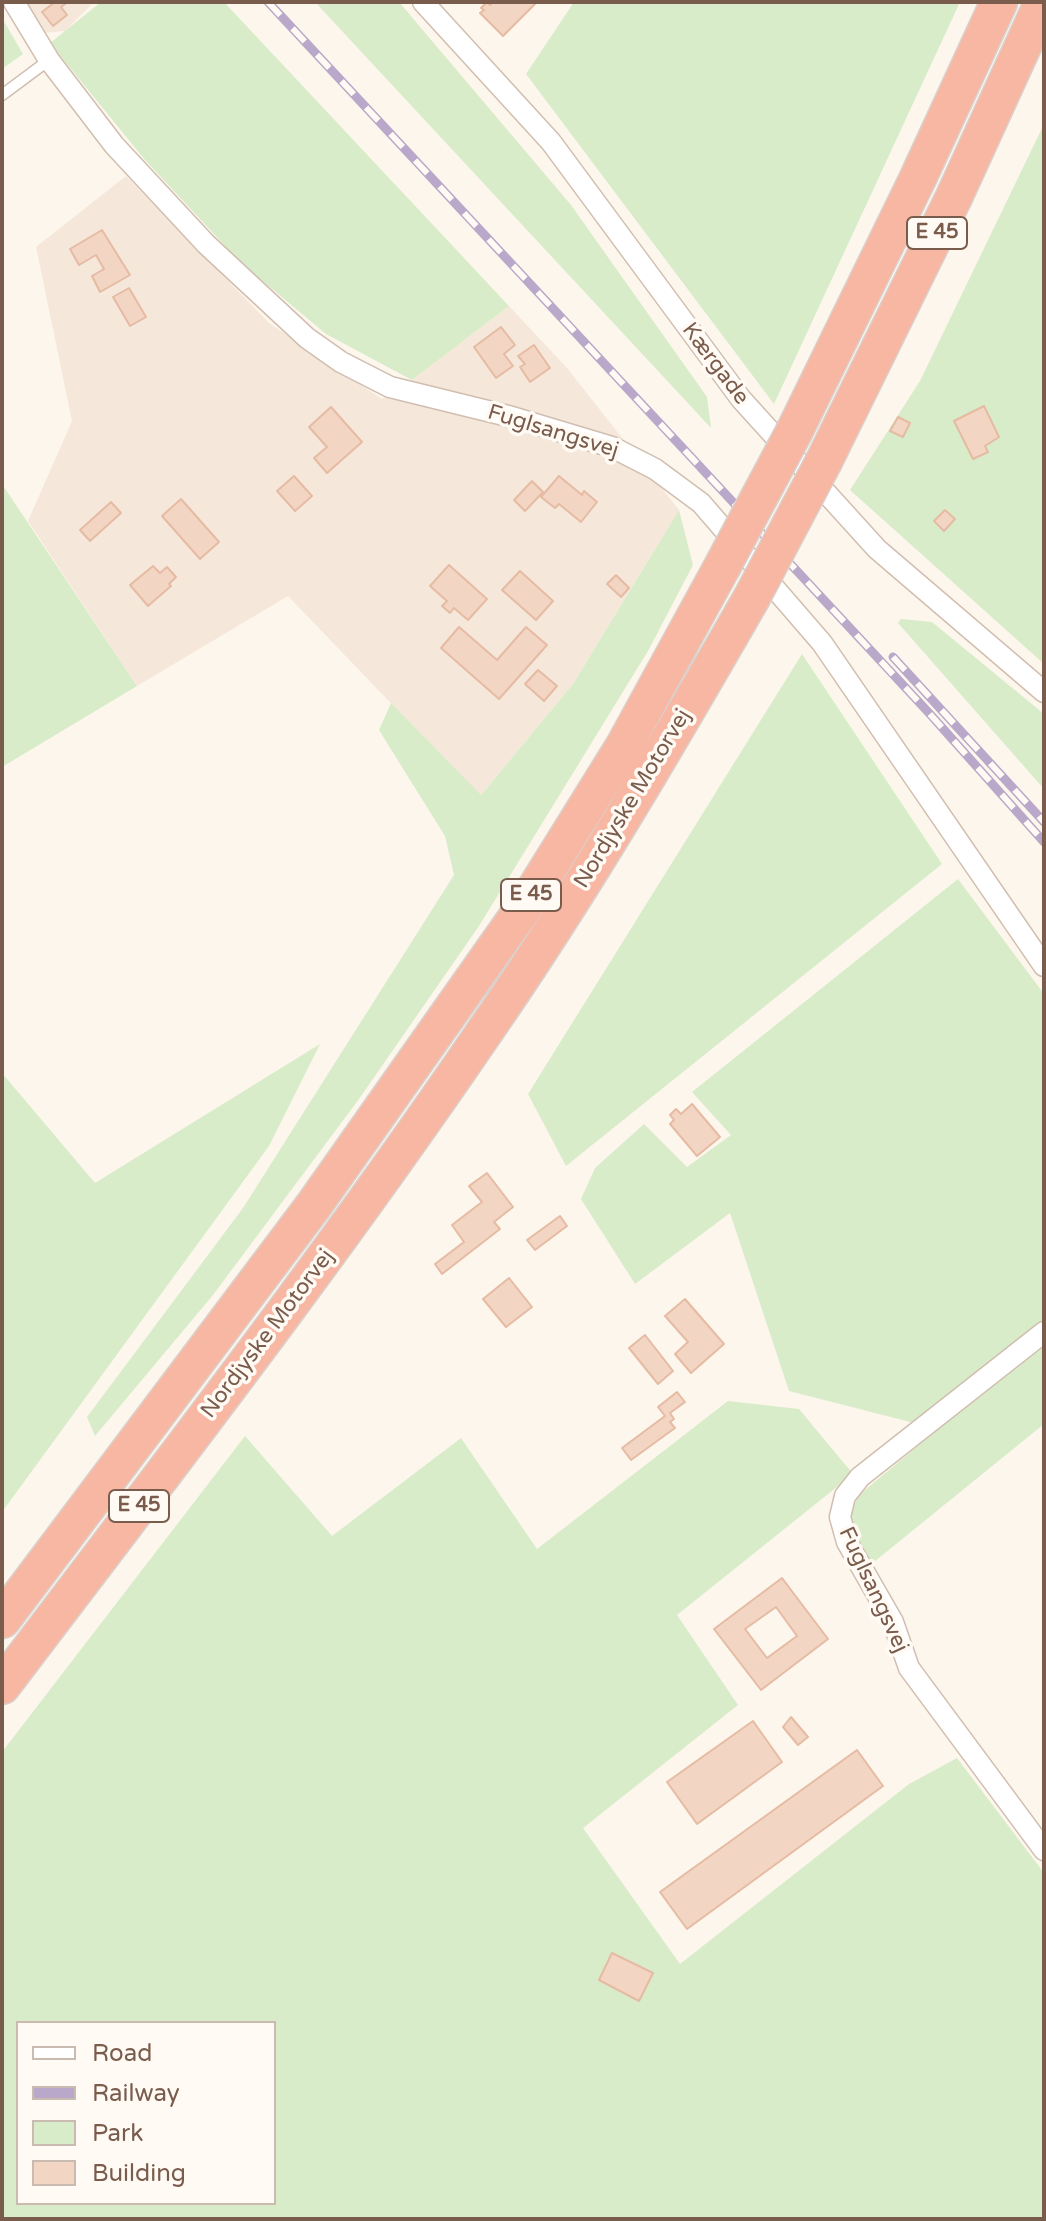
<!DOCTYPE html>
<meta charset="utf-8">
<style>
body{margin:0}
#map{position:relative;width:1046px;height:2221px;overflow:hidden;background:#fdf6ec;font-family:"Varela Round",sans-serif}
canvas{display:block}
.frame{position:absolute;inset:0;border:4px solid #7a5c4d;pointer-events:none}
.legend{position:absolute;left:16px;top:2021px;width:260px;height:184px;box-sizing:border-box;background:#fffaf3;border:2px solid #cabbb1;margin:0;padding:10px 14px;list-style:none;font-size:24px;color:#7a5c4d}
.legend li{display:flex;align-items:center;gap:16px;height:40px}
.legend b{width:40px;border:2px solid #cabbb1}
</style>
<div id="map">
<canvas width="1046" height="2221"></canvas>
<div class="frame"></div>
<ul class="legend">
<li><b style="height:10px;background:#fff"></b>Road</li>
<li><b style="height:10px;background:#b9a8c9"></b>Railway</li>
<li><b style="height:22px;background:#d8ecc9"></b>Park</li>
<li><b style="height:22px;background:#f3d5c3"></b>Building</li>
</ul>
</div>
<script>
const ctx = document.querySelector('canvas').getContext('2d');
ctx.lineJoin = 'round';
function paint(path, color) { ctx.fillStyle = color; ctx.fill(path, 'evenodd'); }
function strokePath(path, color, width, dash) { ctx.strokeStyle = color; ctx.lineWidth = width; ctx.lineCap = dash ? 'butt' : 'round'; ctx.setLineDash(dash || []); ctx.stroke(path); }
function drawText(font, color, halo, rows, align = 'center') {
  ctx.font = font + ' "Varela Round",sans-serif'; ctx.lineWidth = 7; ctx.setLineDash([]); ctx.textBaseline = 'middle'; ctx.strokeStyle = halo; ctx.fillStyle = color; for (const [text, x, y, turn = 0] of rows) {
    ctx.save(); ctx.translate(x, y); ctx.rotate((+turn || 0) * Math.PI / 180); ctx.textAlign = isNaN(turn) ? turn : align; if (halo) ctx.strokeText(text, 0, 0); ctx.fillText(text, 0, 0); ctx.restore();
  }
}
const residential = new Path2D(`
 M 26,2 L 94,2 L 65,31 L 45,33 Z
 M 126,176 L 269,323 L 382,399 L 412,380 L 509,306 L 567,368 L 679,510 L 573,684 L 480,796 L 288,596 L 137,686 L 28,521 L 72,421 L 36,247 Z`);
const green = new Path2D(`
 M 101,2 L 224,2 L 509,306 L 412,380 L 326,334 L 240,262 L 145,160 L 50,43 Z
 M 315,2 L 399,2 L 571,205 L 707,397 L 711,428 Z
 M 574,2 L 960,2 L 774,404 L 526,74 Z
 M 2,18 L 23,54 L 2,69 Z
 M 1044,124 L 1044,664 L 850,490 L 920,381 Z
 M 2,484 L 137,686 L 2,767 Z
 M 679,510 L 693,565 L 648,651 L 479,926 L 359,1099 L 213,1295 L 95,1436 L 87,1417 L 243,1208 L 454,875 L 445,836 L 379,730 L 391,703 L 481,795 L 573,684 Z
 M 901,619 L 932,622 L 1044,714 L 1044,789 L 898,623 Z
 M 802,654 L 942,864 L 566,1166 L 528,1094 Z
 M 958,879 L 1044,994 L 1044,1325 L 922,1425 L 789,1391 L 730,1213 L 635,1284 L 581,1199 L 595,1168 L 644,1124 L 687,1167 L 731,1135 L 692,1092 Z
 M 320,1044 L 269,1146 L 2,1512 L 2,1073 L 95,1183 Z
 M 1044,1341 L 1044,1424 L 869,1566 L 847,1520 L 859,1495 Z
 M 728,1401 L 799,1409 L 853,1474 L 677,1615 L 738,1705 L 583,1828 L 680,1964 L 909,1784 L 957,1758 L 1044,1873 L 1044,2219 L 2,2219 L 2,1752 L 245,1436 L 332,1536 L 461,1438 L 537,1549 ZM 18,2023 L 274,2023 L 274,2203 L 18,2203 Z`);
const building = new Path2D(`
 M 55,2 L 68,2 L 61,7 L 67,15 L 53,26 L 42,12 Z
 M 487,2 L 490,5 L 493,2 L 537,2 L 503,36 L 480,13 L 484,10 L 481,8 Z
 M 102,230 L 130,275 L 100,292 L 92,276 L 104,269 L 96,255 L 79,265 L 70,249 Z
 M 129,288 L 146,317 L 130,326 L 113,297 Z
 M 501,327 L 515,345 L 504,354 L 513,366 L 496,378 L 474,347 Z
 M 534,345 L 550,368 L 530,382 L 520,367 L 525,364 L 518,356 Z
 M 984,406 L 999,437 L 985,446 L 988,452 L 973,459 L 954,421 Z
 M 331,407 L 362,442 L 327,473 L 314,458 L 327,447 L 309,427 Z
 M 898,417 L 910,423 L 903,437 L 890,431 Z
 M 294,476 L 312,496 L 295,511 L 277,491 Z
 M 559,476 L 582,495 L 584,491 L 597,502 L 581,522 L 559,504 L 555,508 L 541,497 Z
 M 532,481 L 543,492 L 525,511 L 514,500 Z
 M 181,499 L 219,542 L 200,559 L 162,516 Z
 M 111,502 L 121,513 L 90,541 L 80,530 Z
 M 945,510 L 955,519 L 944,531 L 934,521 Z
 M 449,565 L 487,599 L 468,620 L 454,608 L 450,613 L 442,606 L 447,601 L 430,586 Z
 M 153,566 L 160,573 L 167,567 L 176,577 L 169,584 L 171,586 L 148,606 L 130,585 Z
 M 520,571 L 553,601 L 536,620 L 502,590 Z
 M 616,575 L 629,588 L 621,597 L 607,584 Z
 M 459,627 L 497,660 L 526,627 L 547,645 L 499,699 L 441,648 Z
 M 538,670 L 557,686 L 544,701 L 525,684 Z
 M 692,1104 L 720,1137 L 697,1156 L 670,1124 L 674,1120 L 670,1115 L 676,1109 L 681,1114 Z
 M 487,1173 L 513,1207 L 494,1222 L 500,1229 L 442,1274 L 435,1264 L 464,1242 L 452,1225 L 482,1202 L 469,1186 Z
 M 560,1216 L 567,1226 L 535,1250 L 527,1240 Z
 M 509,1278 L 532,1307 L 506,1327 L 483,1299 Z
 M 685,1299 L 724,1344 L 691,1373 L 675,1354 L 688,1342 L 665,1316 Z
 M 645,1335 L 673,1371 L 658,1384 L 629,1348 Z
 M 677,1392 L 685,1402 L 670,1413 L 674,1419 L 670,1422 L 675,1428 L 631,1460 L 622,1448 L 665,1416 L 658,1407 Z
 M 782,1578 L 828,1639 L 761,1690 L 714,1629 ZM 776,1607 L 797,1636 L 767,1658 L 745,1629 Z
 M 791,1717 L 808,1737 L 798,1745 L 783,1727 Z
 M 753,1721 L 782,1762 L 697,1824 L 667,1782 Z
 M 857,1750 L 883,1786 L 687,1929 L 660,1892 Z
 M 612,1953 L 653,1973 L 639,2001 L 599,1980 Z`);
const service = new Path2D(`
 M 2,95 L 49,60`);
const minor = new Path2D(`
 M 14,2 L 49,60 L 114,145 L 206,244 L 307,338 L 341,362 L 390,387 L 512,417 L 612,447 L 655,469 L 701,503 L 822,643 L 1044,966
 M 423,2 L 551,142 L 741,399 L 877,549 L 1044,692
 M 1044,1332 L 860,1477 L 845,1496 L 840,1517 L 847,1542 L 893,1622 L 909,1668 L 1044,1850`);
const motorway = new Path2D(`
 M 795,430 L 918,178 L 999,2
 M 824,461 L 954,197 L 1043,2
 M 2,1620 L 314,1205 L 524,907 L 624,746 L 722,567
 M 2,1686 C 165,1471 331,1257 483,1034 C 580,894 666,747 751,599`);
const rail = new Path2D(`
 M 268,2 L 929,713 L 1044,842
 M 893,657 L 1044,822`);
const motorwayBridge = new Path2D(`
 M 722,567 L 795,430
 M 751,599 L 824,461`);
const shields = [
 [937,233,60],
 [531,895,60],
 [139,1506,60]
];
const shieldNames = [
 ["E 45",937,233],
 ["E 45",531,895],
 ["E 45",139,1506]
];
const streetNames = [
 ["Kærgade",715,364,53],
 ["Fuglsangsvej",553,432,17],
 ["Nordjyske Motorvej",633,799,-59],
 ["Nordjyske Motorvej",268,1334,-53],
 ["Fuglsangsvej",873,1590,65]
];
paint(residential, '#f5e8da');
paint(green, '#d8ecc9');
paint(building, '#f3d5c3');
strokePath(building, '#e6bba3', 2);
strokePath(service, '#d1beb0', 13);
strokePath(minor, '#d1beb0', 23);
strokePath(motorway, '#dad1cd', 39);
strokePath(service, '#fff', 10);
strokePath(minor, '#fff', 20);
strokePath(motorway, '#f7b7a3', 36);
strokePath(rail, '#b9a8c9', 9);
strokePath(rail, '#fffaf3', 6, [18]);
strokePath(motorwayBridge, '#dad1cd', 39, []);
strokePath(motorwayBridge, '#f7b7a3', 36);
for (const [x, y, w] of shields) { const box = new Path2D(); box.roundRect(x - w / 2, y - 16, w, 32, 6); ctx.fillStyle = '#fffaf3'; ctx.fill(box); strokePath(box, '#7a5c4d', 2); }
drawText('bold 20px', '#7a5c4d', null, shieldNames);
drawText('22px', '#7a5c4d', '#fffaf3', streetNames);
</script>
